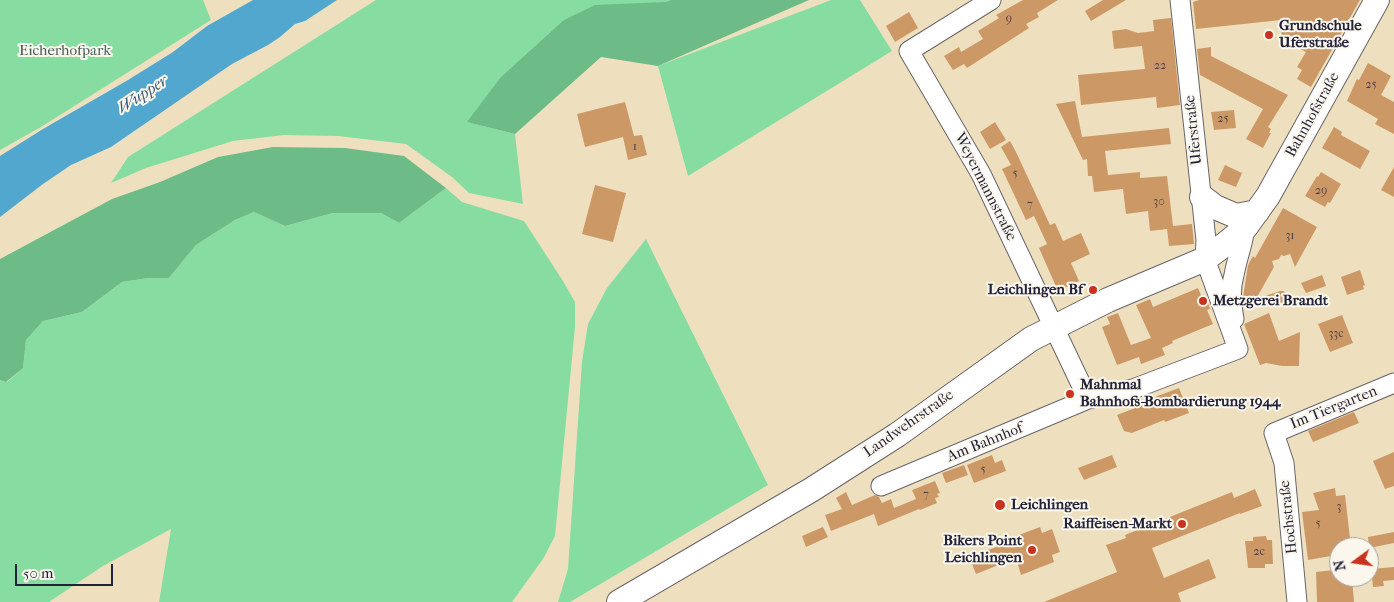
<!DOCTYPE html>
<meta charset="utf-8">
<style>
body{margin:0}
#map{position:relative;width:1394px;height:602px;overflow:hidden;background:#eee0bf;font-family:"IM FELL French Canon",serif}
canvas{display:block}
.north{position:absolute;left:1329px;top:537px;width:50px;height:50px;box-sizing:border-box;background:#fbf7ec;border:1px solid #a4a2a5;border-radius:50%;rotate:256deg;font-size:14px;font-weight:700;line-height:20px;text-align:center;color:#22223b}
.north::after{content:'';display:block;margin:auto;width:18px;height:22px;background:#c8321e;clip-path:polygon(50% 0,100% 100%,50% 72%,0 100%)}
.scale{position:absolute;left:15px;top:564px;width:98px;height:22px;box-sizing:border-box;border:2px solid #22223b;border-top:0;padding-left:6px;font-size:15px;line-height:18px;white-space:nowrap;color:#22223b;-webkit-text-stroke:4px #fbf7ec;paint-order:stroke}
</style>
<div id="map">
<canvas width="1394" height="602"></canvas>
<div class="north">N</div>
<div class="scale">50 m</div>
</div>
<script>
const ctx = document.querySelector('canvas').getContext('2d');
ctx.lineJoin = 'round';
function paint(path, color) { ctx.fillStyle = color; ctx.fill(path, 'evenodd'); }
function strokePath(path, color, width, dash) { ctx.strokeStyle = color; ctx.lineWidth = width; ctx.lineCap = dash ? 'butt' : 'round'; ctx.setLineDash(dash || []); ctx.stroke(path); }
function drawText(font, color, halo, rows, align = 'center') {
  ctx.font = font + ' "IM FELL French Canon",serif'; ctx.lineWidth = 4; ctx.setLineDash([]); ctx.textBaseline = 'middle'; ctx.strokeStyle = halo; ctx.fillStyle = color; for (const [text, x, y, turn = 0] of rows) {
    ctx.save(); ctx.translate(x, y); ctx.rotate((+turn || 0) * Math.PI / 180); ctx.textAlign = isNaN(turn) ? turn : align; if (halo) ctx.strokeText(text, 0, 0); ctx.fillText(text, 0, 0); ctx.restore();
  }
}
const green = new Path2D(`
 M 0,0 L 203,0 L 211,20 L 41,127 L 0,150 Z
 M 376,0 L 671,0 L 500,78 L 468,122 L 515,134 L 523,204 L 469,193 L 452,177 L 406,144 L 338,136 L 284,135 L 233,141 L 146,168 L 111,183 L 128,157 Z
 M 831,0 L 860,0 L 892,51 L 688,176 L 658,66 Z
 M 446,188 L 462,202 L 524,221 L 563,281 L 575,302 L 575,327 L 555,536 L 543,559 L 512,602 L 159,602 L 171,529 L 103,566 L 49,602 L 0,602 L 0,380 L 7,382 L 23,368 L 26,340 L 43,321 L 82,312 L 122,282 L 148,278 L 169,278 L 196,245 L 235,220 L 254,212 L 285,226 L 333,213 L 381,213 L 399,223 Z
 M 646,239 L 768,485 L 570,602 L 558,602 L 568,569 L 582,362 L 588,324 L 607,288 Z`);
const forest = new Path2D(`
 M 671,0 L 809,0 L 658,66 L 601,57 L 515,134 L 467,122 L 500,78 L 564,20 L 595,5 L 666,2 Z
 M 273,147 L 345,148 L 404,156 L 446,188 L 399,223 L 381,213 L 333,213 L 285,226 L 254,212 L 235,220 L 196,245 L 169,278 L 148,278 L 122,282 L 82,312 L 43,321 L 26,340 L 23,368 L 6,382 L 0,380 L 0,259 L 112,199 L 160,182 L 218,157 Z`);
const water = new Path2D(`
 M 253,0 L 337,0 L 305,21 L 295,24 L 280,37 L 268,45 L 232,64 L 111,147 L 71,165 L 43,184 L 0,217 L 0,156 L 43,129 L 128,80 L 173,52 L 207,26 Z`);
const building = new Path2D(`
 M 1023,0 L 1058,0 L 1037,13 L 1039,17 L 1026,24 L 1029,28 L 967,68 L 964,64 L 953,70 L 944,56 L 959,47 L 961,52 L 983,39 L 978,31 L 999,18 L 996,15 Z
 M 1103,0 L 1126,0 L 1091,21 L 1085,11 Z
 M 1199,0 L 1360,0 L 1311,87 L 1297,79 L 1302,70 L 1297,67 L 1306,52 L 1282,39 L 1281,20 L 1196,29 L 1193,2 Z
 M 909,12 L 918,28 L 895,42 L 886,26 Z
 M 1171,18 L 1180,105 L 1157,108 L 1156,97 L 1081,105 L 1078,75 L 1145,69 L 1142,46 L 1114,49 L 1112,31 L 1126,29 L 1138,33 L 1154,31 L 1153,20 Z
 M 1211,47 L 1211,56 L 1288,95 L 1268,127 L 1271,129 L 1269,133 L 1271,133 L 1263,148 L 1246,139 L 1263,109 L 1200,75 L 1197,49 Z
 M 1368,63 L 1391,76 L 1381,95 L 1394,102 L 1394,134 L 1375,124 L 1378,119 L 1347,101 L 1356,81 L 1357,79 L 1359,80 Z
 M 1075,101 L 1082,137 L 1169,128 L 1171,144 L 1105,151 L 1108,175 L 1140,172 L 1140,178 L 1167,176 L 1173,226 L 1192,224 L 1194,244 L 1169,246 L 1167,229 L 1150,231 L 1148,211 L 1126,214 L 1123,189 L 1094,192 L 1092,176 L 1088,176 L 1087,159 L 1083,160 L 1056,104 Z
 M 625,102 L 634,136 L 642,135 L 647,155 L 628,160 L 623,137 L 585,147 L 577,114 Z
 M 1234,110 L 1236,128 L 1214,130 L 1211,112 Z
 M 995,122 L 1006,140 L 990,149 L 980,132 Z
 M 1334,127 L 1342,132 L 1341,135 L 1370,151 L 1360,169 L 1322,148 Z
 M 1010,141 L 1016,152 L 1050,225 L 1055,223 L 1063,241 L 1081,233 L 1090,254 L 1071,263 L 1079,281 L 1058,291 L 1039,248 L 1047,244 L 1034,216 L 1026,220 L 1002,169 L 1011,165 L 1001,147 Z
 M 1225,165 L 1242,173 L 1236,187 L 1218,180 Z
 M 1394,167 L 1394,197 L 1381,190 Z
 M 1321,172 L 1341,184 L 1330,203 L 1328,202 L 1325,207 L 1305,196 L 1317,176 L 1318,177 Z
 M 595,185 L 626,193 L 613,242 L 582,234 Z
 M 1283,208 L 1317,227 L 1295,267 L 1290,254 L 1284,256 L 1281,255 L 1279,259 L 1272,261 L 1274,267 L 1256,299 L 1243,297 L 1248,265 L 1253,256 L 1255,258 Z
 M 1360,270 L 1365,285 L 1363,286 L 1364,289 L 1347,295 L 1341,277 Z
 M 1322,275 L 1326,286 L 1306,293 L 1301,283 Z
 M 1198,288 L 1202,298 L 1206,296 L 1210,309 L 1207,310 L 1213,324 L 1172,341 L 1173,343 L 1162,348 L 1165,355 L 1141,364 L 1139,357 L 1117,365 L 1102,327 L 1110,324 L 1107,317 L 1118,313 L 1131,345 L 1151,338 L 1136,305 L 1150,299 L 1153,307 Z
 M 1280,291 L 1284,291 L 1289,304 L 1256,299 Z
 M 1269,313 L 1279,341 L 1300,332 L 1299,366 L 1282,366 L 1266,363 L 1260,365 L 1244,324 Z
 M 1342,315 L 1353,343 L 1330,352 L 1318,324 Z
 M 1179,388 L 1189,413 L 1165,422 L 1164,420 L 1132,433 L 1124,431 L 1117,415 L 1156,400 L 1155,397 Z
 M 1354,412 L 1359,423 L 1313,442 L 1308,431 Z
 M 1394,452 L 1394,486 L 1385,489 L 1373,461 Z
 M 992,455 L 995,463 L 1002,460 L 1006,471 L 974,483 L 967,465 Z
 M 1112,455 L 1117,467 L 1084,480 L 1078,468 Z
 M 964,465 L 968,475 L 946,483 L 942,473 Z
 M 935,481 L 940,493 L 937,494 L 939,497 L 935,498 L 937,503 L 920,510 L 919,509 L 878,526 L 874,514 L 831,531 L 825,515 L 842,509 L 836,498 L 846,492 L 852,505 L 875,495 L 879,497 L 882,503 L 891,499 L 894,508 L 916,499 L 912,490 Z
 M 1335,488 L 1336,496 L 1345,495 L 1351,547 L 1339,547 L 1331,556 L 1308,560 L 1302,512 L 1319,510 L 1313,493 Z
 M 1255,489 L 1262,506 L 1240,514 L 1240,513 L 1152,548 L 1164,578 L 1209,559 L 1216,578 L 1178,593 L 1181,602 L 1044,602 L 1117,572 L 1106,545 L 1126,538 L 1125,535 L 1232,492 L 1234,498 Z
 M 823,527 L 828,537 L 806,547 L 802,536 Z
 M 1040,527 L 1042,533 L 1052,529 L 1060,552 L 1052,555 L 1054,562 L 1021,575 L 1016,558 L 976,574 L 972,564 L 988,557 L 986,551 L 1009,542 L 1008,539 Z
 M 1394,532 L 1394,543 L 1369,548 L 1368,537 Z
 M 1266,536 L 1267,540 L 1272,540 L 1273,564 L 1265,564 L 1265,568 L 1248,568 L 1245,541 L 1253,541 L 1253,537 Z
 M 1394,567 L 1394,580 L 1383,581 L 1384,586 L 1373,587 L 1371,569 Z
 M 1334,570 L 1335,579 L 1352,578 L 1354,602 L 1317,602 L 1316,572 Z`);
const minor = new Path2D(`
 M 991,0 L 909,51 L 981,174 L 1088,399
 M 1180,0 L 1206,240 L 1205,259 L 1238,349
 M 1234,319 C 1231,304 1230,289 1234,275 C 1237,258 1243,244 1245,228
 M 881,486 L 1088,399 L 1133,389 L 1238,349
 M 1297,602 L 1284,463 L 1274,433 L 1394,383`);
const major = new Path2D(`
 M 1202,197 L 1215,207 L 1236,216 L 1257,212
 M 619,602 L 811,490 L 897,435 L 1031,339 L 1108,300 L 1205,259 L 1224,245 L 1245,228 L 1268,196 L 1377,0`);
const markers = [
 [1269,35,5,"#c8321e"],
 [1093,290,5,"#c8321e"],
 [1203,301,5,"#c8321e"],
 [1070,394,5,"#c8321e"],
 [1000,505,6,"#c8321e"],
 [1182,524,5,"#c8321e"],
 [1032,550,5,"#c8321e"]
];
const numberNames = [
 ["9",1009,19],
 ["22",1160,66],
 ["25",1371,85],
 ["25",1223,119],
 ["1",635,147],
 ["5",1015,174],
 ["29",1321,191],
 ["30",1159,202],
 ["7",1030,205],
 ["31",1290,236],
 ["33c",1336,334],
 ["5",983,470],
 ["7",926,495],
 ["3",1339,507],
 ["5",1318,524],
 ["2c",1259,552]
];
const poiNames = [
 ["Grundschule",1279,26],
 ["Uferstraße",1279,43],
 ["Leichlingen Bf",1083,290,"right"],
 ["Metzgerei Brandt",1213,301],
 ["Mahnmal",1080,385],
 ["Bahnhofs-Bombardierung 1944",1080,402],
 ["Leichlingen",1011,505],
 ["Raiffeisen-Markt",1172,524,"right"],
 ["Bikers Point",1022,541,"right"],
 ["Leichlingen",1022,558,"right"]
];
const parkNames = [
 ["Eicherhofpark",65,51]
];
const streetNames = [
 ["Bahnhofstraße",1313,115,-61],
 ["Uferstraße",1194,130,-96],
 ["Weyermannstraße",985,187,63],
 ["Im Tiergarten",1334,408,-22],
 ["Landwehrstraße",909,424,-35],
 ["Am Bahnhof",985,443,-22],
 ["Hochstraße",1289,517,-96]
];
const waterNames = [
 ["Wupper",143,95,-33]
];
paint(green, '#87dda1');
paint(forest, '#6dbc87');
paint(water, '#51a7cd');
paint(building, '#c96');
strokePath(minor, '#696469', 21);
strokePath(major, '#696469', 26);
strokePath(minor, '#fff', 19);
strokePath(major, '#fff', 24);
for (const [x, y, r, color] of markers) { const dot = new Path2D(); dot.arc(x, y, r, 0, 2 * Math.PI); ctx.fillStyle = color; ctx.fill(dot); strokePath(dot, '#fbf7ec', 2); }
drawText('12px', '#4c4046', null, numberNames);
drawText('bold 15px', '#22223b', '#fbf7ec', poiNames, 'left');
drawText('15px', '#405a5a', '#fbf7ec', parkNames);
drawText('15px', '#22223b', '#fbf7ec', streetNames);
drawText('italic 16px', '#355775', '#fbf7ec', waterNames);
</script>
